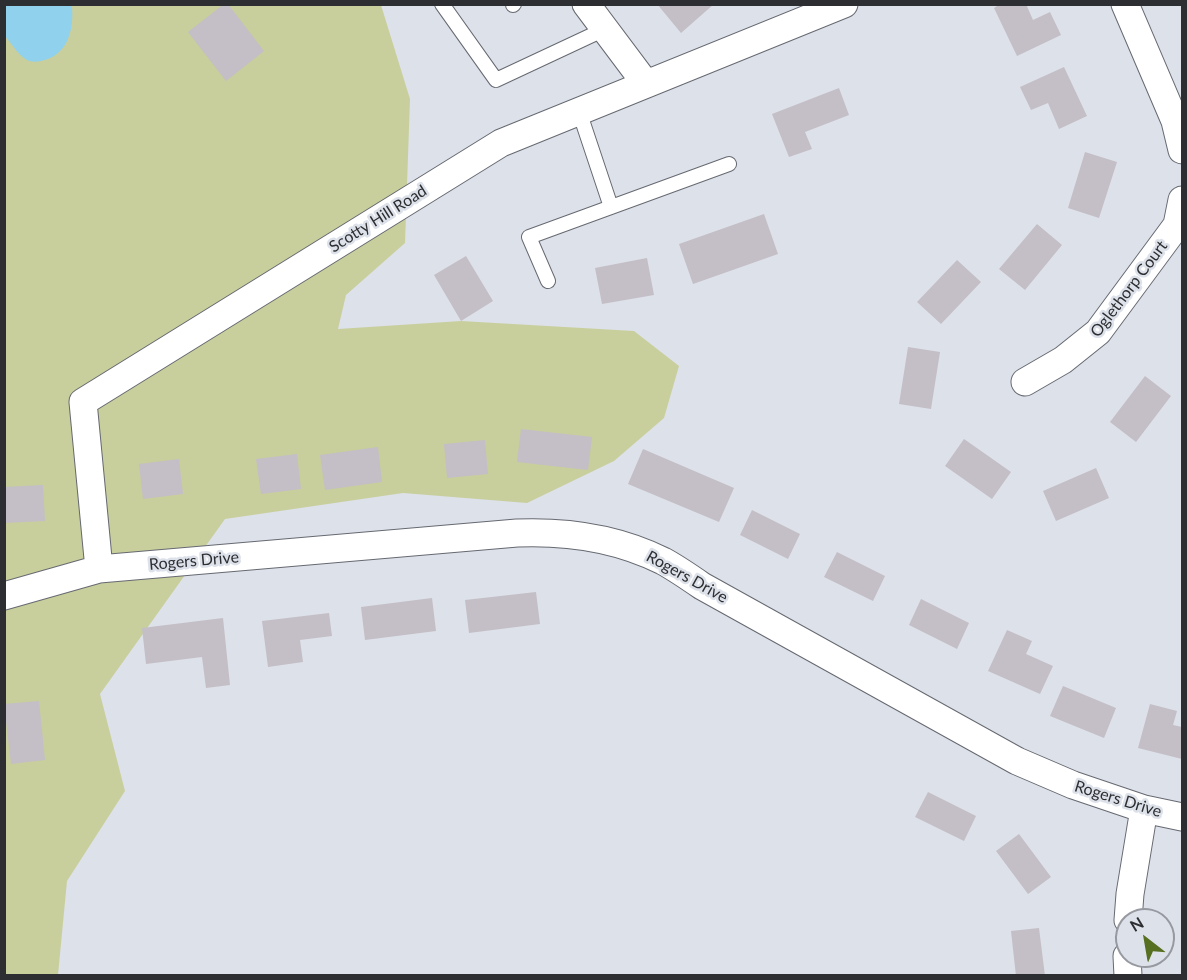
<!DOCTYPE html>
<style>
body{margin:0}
#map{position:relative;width:1187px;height:980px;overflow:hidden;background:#dde1ea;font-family:Lato,sans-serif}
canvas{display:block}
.frame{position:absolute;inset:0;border:6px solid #2d2e31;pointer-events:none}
.north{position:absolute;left:1115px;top:908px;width:60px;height:60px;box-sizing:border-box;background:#dde1ea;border:2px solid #9799a0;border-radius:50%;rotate:329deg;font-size:16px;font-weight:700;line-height:24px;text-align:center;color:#2d2e31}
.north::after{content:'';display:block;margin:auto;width:21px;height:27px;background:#566f21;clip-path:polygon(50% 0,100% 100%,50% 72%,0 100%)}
</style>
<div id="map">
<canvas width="1187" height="980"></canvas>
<div class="frame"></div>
<div class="north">N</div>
</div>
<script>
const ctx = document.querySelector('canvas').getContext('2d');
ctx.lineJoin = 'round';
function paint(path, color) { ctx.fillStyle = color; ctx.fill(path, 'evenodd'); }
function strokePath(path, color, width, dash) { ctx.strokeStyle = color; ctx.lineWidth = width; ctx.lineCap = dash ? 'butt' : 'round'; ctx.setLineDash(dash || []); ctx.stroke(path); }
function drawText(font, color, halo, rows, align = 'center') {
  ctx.font = font + ' Lato,sans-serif'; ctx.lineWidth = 5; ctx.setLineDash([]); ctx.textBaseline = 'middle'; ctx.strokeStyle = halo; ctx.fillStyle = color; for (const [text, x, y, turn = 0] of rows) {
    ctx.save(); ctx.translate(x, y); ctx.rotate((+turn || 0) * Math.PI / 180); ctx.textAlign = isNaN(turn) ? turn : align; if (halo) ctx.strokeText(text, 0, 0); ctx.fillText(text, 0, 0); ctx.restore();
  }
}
const green = new Path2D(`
 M 5,5 L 381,5 L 410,99 L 405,243 L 346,295 L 338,329 L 461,321 L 634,331 L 679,366 L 664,418 L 614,461 L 527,503 L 403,493 L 225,519 L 100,694 L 125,791 L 67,881 L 58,975 L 5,976 Z`);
const water = new Path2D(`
 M 70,5 L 72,7 C 74,31 67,56 41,61 C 36,62 31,62 27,60 C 19,56 11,43 5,36 L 5,5 Z`);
const building = new Path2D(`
 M 224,4 L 228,4 L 264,51 L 226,81 L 188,32 Z
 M 657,4 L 714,4 L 681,33 Z
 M 1000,4 L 1026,4 L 1033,20 L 1050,12 L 1061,35 L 1017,56 L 994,8 Z
 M 1064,67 L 1087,116 L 1059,129 L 1048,103 L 1031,110 L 1020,87 Z
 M 839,88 L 849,115 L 805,132 L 812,149 L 789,157 L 772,114 Z
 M 1085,152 L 1117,162 L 1099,218 L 1068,208 Z
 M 764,214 L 778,254 L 693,284 L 679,244 Z
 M 1037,224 L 1062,245 L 1025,290 L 999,269 Z
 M 466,256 L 493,301 L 461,321 L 434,275 Z
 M 647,258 L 654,295 L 602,304 L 595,268 Z
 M 957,260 L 981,282 L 941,324 L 917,302 Z
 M 908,347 L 940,352 L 931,409 L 899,404 Z
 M 1145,376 L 1171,396 L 1136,442 L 1110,422 Z
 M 521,429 L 592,437 L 588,470 L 517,462 Z
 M 964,439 L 1011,472 L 992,499 L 945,466 Z
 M 485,440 L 488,474 L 447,478 L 444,444 Z
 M 378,447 L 382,482 L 325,490 L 320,455 Z
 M 643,449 L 734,488 L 719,522 L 628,484 Z
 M 297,454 L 301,489 L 261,494 L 256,459 Z
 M 179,459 L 183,494 L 143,499 L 139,464 Z
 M 1096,468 L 1109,498 L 1056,521 L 1043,491 Z
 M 43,485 L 45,521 L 4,523 L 4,487 Z
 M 752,510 L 800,534 L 788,559 L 740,535 Z
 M 837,552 L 885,576 L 873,601 L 824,577 Z
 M 536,592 L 540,624 L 469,633 L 465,600 Z
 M 432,598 L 436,631 L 365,640 L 361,607 Z
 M 921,599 L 969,623 L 957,649 L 909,625 Z
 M 329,613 L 332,636 L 300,640 L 303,662 L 268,667 L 262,621 Z
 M 223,618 L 230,685 L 206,688 L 202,657 L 146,664 L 142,628 Z
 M 1007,630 L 1032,641 L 1026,654 L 1053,666 L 1040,694 L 988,671 Z
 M 1063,686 L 1116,708 L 1104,738 L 1050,716 Z
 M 39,701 L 45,760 L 11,764 L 4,704 Z
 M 1150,704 L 1177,711 L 1173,725 L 1182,727 L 1182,759 L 1138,748 Z
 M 928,792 L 976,816 L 964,841 L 915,817 Z
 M 1019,834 L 1051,877 L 1028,894 L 996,851 Z
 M 1039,928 L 1045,976 L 1016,976 L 1011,931 Z`);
const lane = new Path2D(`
 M 442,4 L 496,80 L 605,29
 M 513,5 L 514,4
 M 579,111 L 611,207
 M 548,281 L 529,237 L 729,164`);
const street = new Path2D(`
 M 586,4 L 646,84
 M 1125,4 L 1175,121 L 1182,150
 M 1025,382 L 1063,360 L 1098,332 L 1177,225 L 1182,200
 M 99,569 L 83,402 L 501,143 L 844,4
 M 4,596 L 99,569 L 517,533 C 568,531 617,538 663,561 C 676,568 689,577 702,586 L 1017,761 L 1073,785 L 1144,809 L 1182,817
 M 1128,920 L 1130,894 L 1144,809
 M 1127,956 L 1128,976`);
const streetNames = [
 ["Scotty Hill Road",378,219,-32],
 ["Oglethorp Court",1129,289,-53],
 ["Rogers Drive",194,561,-5],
 ["Rogers Drive",687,577,29],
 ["Rogers Drive",1118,799,17]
];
paint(green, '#c8cf9d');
paint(water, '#90d1ed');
paint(building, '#c4bec6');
strokePath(lane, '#666971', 16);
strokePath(street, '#666971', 29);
strokePath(lane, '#fff', 14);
strokePath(street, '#fff', 27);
drawText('16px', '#2d2e31', '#dde1ea', streetNames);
</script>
